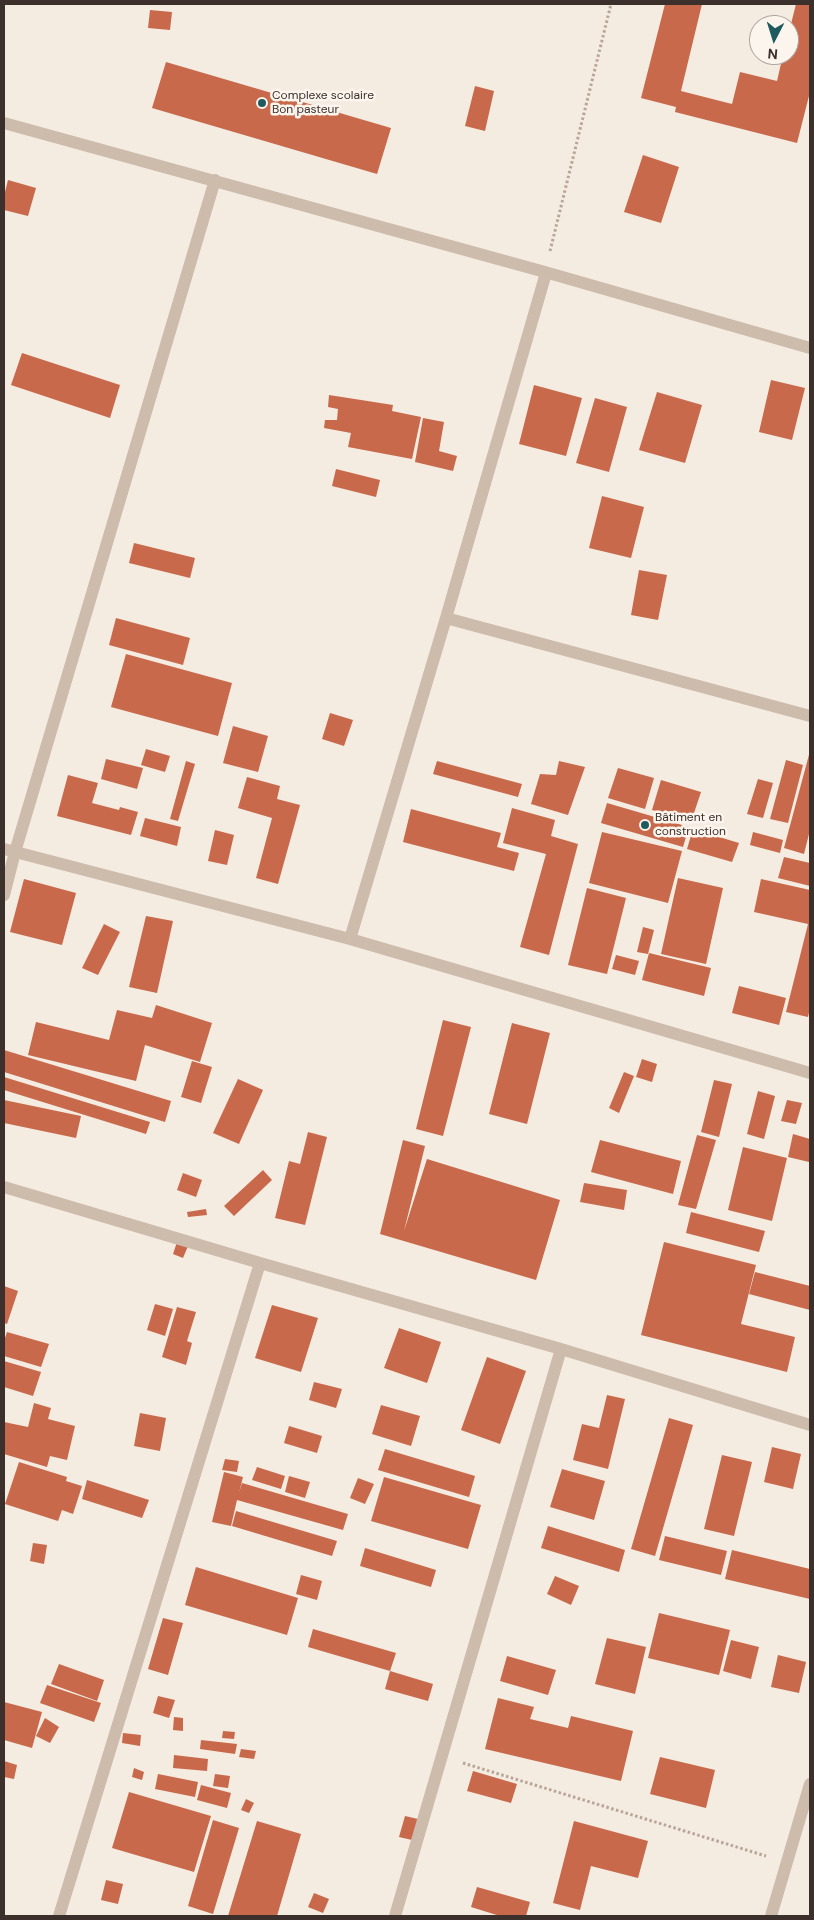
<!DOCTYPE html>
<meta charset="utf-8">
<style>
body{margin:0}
#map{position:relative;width:814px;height:1920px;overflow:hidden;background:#f4ebe1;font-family:"DM Sans",sans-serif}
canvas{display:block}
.frame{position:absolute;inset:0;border:5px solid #3b302b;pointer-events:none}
.north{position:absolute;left:749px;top:15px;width:50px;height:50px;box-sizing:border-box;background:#fbf5ee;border:1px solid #aea6a0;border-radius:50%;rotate:185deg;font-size:14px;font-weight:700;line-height:20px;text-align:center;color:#3b302b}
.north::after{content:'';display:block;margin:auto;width:18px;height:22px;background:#1f5a5e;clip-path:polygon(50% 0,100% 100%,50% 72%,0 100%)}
</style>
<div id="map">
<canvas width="814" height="1920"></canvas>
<div class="frame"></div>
<div class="north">N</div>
</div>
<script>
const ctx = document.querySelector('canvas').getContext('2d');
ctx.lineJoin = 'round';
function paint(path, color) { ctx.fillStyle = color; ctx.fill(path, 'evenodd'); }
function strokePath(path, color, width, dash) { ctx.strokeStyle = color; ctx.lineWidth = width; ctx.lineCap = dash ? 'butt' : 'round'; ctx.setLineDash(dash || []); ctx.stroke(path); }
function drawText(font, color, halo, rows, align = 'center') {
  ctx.font = font + ' "DM Sans",sans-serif'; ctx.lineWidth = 5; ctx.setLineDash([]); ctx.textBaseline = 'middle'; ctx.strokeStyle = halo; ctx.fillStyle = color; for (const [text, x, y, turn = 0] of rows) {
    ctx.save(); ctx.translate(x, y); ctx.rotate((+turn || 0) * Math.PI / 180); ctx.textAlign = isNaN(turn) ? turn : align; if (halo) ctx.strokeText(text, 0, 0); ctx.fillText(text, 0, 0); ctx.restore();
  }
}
const building = new Path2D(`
 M 665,4 L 702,4 L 681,91 L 732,104 L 740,72 L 777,81 L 783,55 L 789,55 L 789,32 L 796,4 L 810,4 L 810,92 L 797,143 L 675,112 L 676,107 L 641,98 Z
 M 150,10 L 172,12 L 170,30 L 148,28 Z
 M 166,62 L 391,128 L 377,174 L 152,108 Z
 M 475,86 L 494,91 L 485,131 L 465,126 Z
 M 643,155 L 679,167 L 661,223 L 624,212 Z
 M 8,180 L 36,188 L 28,216 L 4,210 L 4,196 Z
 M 22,353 L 120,385 L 110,418 L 11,385 Z
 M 771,380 L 805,388 L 792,440 L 759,432 Z
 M 534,385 L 582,398 L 566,456 L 519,444 Z
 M 657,392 L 702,405 L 685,463 L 639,450 Z
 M 329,395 L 393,405 L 392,411 L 421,417 L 412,459 L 348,447 L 351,433 L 324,428 L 325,420 L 337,420 L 338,409 L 328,407 Z
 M 595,398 L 627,407 L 609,472 L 576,463 Z
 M 423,418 L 444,422 L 439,451 L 457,456 L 453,471 L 415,462 Z
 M 336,469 L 380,480 L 376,497 L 332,486 Z
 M 602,496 L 644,507 L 631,558 L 589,548 Z
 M 134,543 L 195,558 L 190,578 L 129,563 Z
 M 639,570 L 667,575 L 658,620 L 631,615 Z
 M 116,618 L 190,638 L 183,665 L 109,645 Z
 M 126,654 L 232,683 L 218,736 L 111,707 Z
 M 330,713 L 353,720 L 344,746 L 322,739 Z
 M 233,726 L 268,736 L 258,772 L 223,763 Z
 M 146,749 L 170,756 L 165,772 L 141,765 Z
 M 810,751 L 810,830 L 804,854 L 784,848 Z
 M 106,759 L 143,768 L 137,789 L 101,779 Z
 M 786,760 L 803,765 L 788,823 L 770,819 Z
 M 186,761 L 195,764 L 178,821 L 170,819 Z
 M 437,761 L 522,784 L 518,797 L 433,774 Z
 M 559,761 L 585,767 L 568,815 L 531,804 L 540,774 L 556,775 Z
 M 618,768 L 654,778 L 645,809 L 608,798 Z
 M 68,775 L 98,783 L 92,803 L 119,810 L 120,807 L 138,812 L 131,835 L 57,816 Z
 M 247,777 L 280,786 L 277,799 L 300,805 L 278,884 L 256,878 L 272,818 L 238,808 Z
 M 758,779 L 773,783 L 763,818 L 747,814 Z
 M 661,780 L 701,792 L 691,822 L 652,810 Z
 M 607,803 L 689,827 L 683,847 L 601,823 Z
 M 512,808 L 555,820 L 551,836 L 578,844 L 549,955 L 520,947 L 546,854 L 503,843 Z
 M 411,809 L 501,833 L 497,847 L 519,853 L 514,871 L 403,842 Z
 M 145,818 L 181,827 L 177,846 L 140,836 Z
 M 693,829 L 739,843 L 732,862 L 687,849 Z
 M 215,830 L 234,835 L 227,865 L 208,861 Z
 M 602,832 L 682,851 L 668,903 L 589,883 Z
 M 753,832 L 783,840 L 780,853 L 750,845 Z
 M 784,857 L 810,863 L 810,886 L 778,878 Z
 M 678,878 L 723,888 L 706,964 L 661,954 Z
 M 24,879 L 76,893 L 62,945 L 10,932 Z
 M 761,879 L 810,890 L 810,1008 L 808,1017 L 786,1012 L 808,924 L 754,912 Z
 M 587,888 L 626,898 L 607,974 L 568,965 Z
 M 146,916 L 173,921 L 157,993 L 129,987 Z
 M 104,924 L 120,932 L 98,975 L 82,968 Z
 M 643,927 L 654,930 L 648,954 L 637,952 Z
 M 649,953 L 711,968 L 704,996 L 642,980 Z
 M 616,955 L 639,961 L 635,975 L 612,969 Z
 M 739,986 L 786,998 L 779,1025 L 732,1013 Z
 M 156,1005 L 212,1023 L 200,1062 L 145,1045 L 136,1081 L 28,1055 L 36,1022 L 109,1040 L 117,1010 L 152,1018 Z
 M 443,1020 L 471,1027 L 443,1136 L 416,1129 Z
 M 512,1023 L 550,1033 L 527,1124 L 489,1114 Z
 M 4,1050 L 171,1101 L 165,1122 L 4,1072 Z
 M 642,1059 L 657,1064 L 652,1082 L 636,1077 Z
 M 192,1061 L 212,1067 L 201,1103 L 181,1097 Z
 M 624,1072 L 634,1076 L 619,1113 L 609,1108 Z
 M 4,1077 L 150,1122 L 146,1134 L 4,1090 Z
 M 238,1079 L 263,1090 L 239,1144 L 213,1133 Z
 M 714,1080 L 732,1084 L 719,1137 L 701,1132 Z
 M 758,1091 L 775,1096 L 764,1139 L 747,1134 Z
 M 4,1100 L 81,1116 L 76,1138 L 4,1123 Z
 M 787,1100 L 802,1103 L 796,1124 L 781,1121 Z
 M 308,1132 L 327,1137 L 305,1225 L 275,1218 L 289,1161 L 300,1164 Z
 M 793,1134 L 810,1139 L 809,1162 L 788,1157 Z
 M 697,1135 L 716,1140 L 696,1209 L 678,1205 Z
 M 403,1140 L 425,1146 L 404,1231 L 427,1159 L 560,1200 L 536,1280 L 380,1234 Z
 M 600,1140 L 681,1161 L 673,1194 L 591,1172 Z
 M 743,1147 L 787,1158 L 772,1221 L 728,1210 Z
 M 263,1170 L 272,1180 L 234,1216 L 224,1206 Z
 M 183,1173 L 202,1180 L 196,1197 L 177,1190 Z
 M 584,1183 L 627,1190 L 624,1210 L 580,1202 Z
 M 206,1209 L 207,1215 L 188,1217 L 187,1212 Z
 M 691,1212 L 765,1231 L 759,1252 L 686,1233 Z
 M 177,1242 L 188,1246 L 183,1258 L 173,1254 Z
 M 664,1242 L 756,1265 L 741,1324 L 795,1337 L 787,1372 L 641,1335 Z
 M 755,1272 L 810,1286 L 810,1310 L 749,1294 Z
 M 4,1286 L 18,1291 L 7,1324 L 4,1323 Z
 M 155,1304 L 173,1309 L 165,1336 L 147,1330 Z
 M 272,1305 L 318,1318 L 301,1372 L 255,1358 Z
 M 177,1307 L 196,1312 L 187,1341 L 192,1343 L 186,1365 L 162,1357 Z
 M 399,1328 L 441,1342 L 427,1383 L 384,1368 Z
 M 7,1332 L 49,1344 L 41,1367 L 4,1356 L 4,1341 Z
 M 487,1357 L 526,1371 L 500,1444 L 461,1430 Z
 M 4,1361 L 41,1372 L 33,1396 L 4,1387 Z
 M 314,1382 L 342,1389 L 336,1408 L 309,1400 Z
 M 607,1395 L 625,1399 L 608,1469 L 573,1460 L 582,1424 L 599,1428 Z
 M 34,1403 L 51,1408 L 48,1419 L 75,1426 L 67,1460 L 50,1456 L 47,1467 L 4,1454 L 4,1422 L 28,1427 Z
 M 381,1405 L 420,1416 L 411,1446 L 372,1434 Z
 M 140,1413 L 166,1418 L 160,1451 L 134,1446 Z
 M 669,1418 L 693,1425 L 655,1556 L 631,1549 Z
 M 289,1426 L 322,1436 L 317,1453 L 284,1443 Z
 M 772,1447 L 801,1454 L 793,1489 L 764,1482 Z
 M 385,1449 L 475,1476 L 469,1497 L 378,1470 Z
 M 722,1455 L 752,1462 L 734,1536 L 704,1529 Z
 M 225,1459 L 239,1461 L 237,1472 L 222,1470 Z
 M 19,1462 L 67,1477 L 66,1481 L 82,1486 L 73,1514 L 62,1510 L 58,1521 L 5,1504 Z
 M 257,1467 L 285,1476 L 281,1489 L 252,1480 Z
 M 562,1469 L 605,1481 L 594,1520 L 550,1507 Z
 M 224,1472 L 243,1477 L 239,1493 L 242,1483 L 348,1514 L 343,1530 L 237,1500 L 231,1526 L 212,1522 Z
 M 289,1476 L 310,1482 L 305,1498 L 285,1492 Z
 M 384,1477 L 481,1505 L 468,1549 L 371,1521 Z
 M 358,1478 L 374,1484 L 365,1504 L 350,1498 Z
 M 87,1480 L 149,1500 L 142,1518 L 82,1499 Z
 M 236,1511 L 337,1541 L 332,1556 L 232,1526 Z
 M 548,1526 L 625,1550 L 619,1572 L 541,1548 Z
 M 665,1536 L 727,1551 L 721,1575 L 659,1560 Z
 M 33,1543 L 47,1545 L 44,1564 L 30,1561 Z
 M 365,1548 L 436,1570 L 431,1587 L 360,1566 Z
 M 732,1550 L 810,1569 L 810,1599 L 725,1579 Z
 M 196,1567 L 298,1598 L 287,1635 L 185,1605 Z
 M 301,1575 L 322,1581 L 317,1600 L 296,1594 Z
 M 555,1576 L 579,1586 L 571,1605 L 547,1594 Z
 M 659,1613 L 730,1630 L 719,1675 L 648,1658 Z
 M 163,1618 L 183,1623 L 168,1675 L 148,1669 Z
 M 313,1629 L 396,1653 L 390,1671 L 308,1647 Z
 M 607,1638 L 646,1647 L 635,1694 L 595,1684 Z
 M 731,1640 L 759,1647 L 751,1679 L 723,1671 Z
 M 778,1655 L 806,1662 L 799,1693 L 771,1687 Z
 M 507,1656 L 556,1670 L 548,1695 L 500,1681 Z
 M 59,1664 L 104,1680 L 97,1701 L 51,1684 Z
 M 390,1671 L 433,1684 L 428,1701 L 385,1689 Z
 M 47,1685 L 101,1703 L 94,1722 L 40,1703 Z
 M 158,1696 L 175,1700 L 169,1718 L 153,1713 Z
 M 498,1698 L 534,1707 L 530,1719 L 568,1728 L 571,1716 L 633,1731 L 621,1781 L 485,1749 Z
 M 4,1702 L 42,1712 L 32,1748 L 4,1740 Z
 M 174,1717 L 183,1718 L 183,1731 L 173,1730 Z
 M 45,1718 L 59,1727 L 50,1743 L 36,1736 Z
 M 223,1731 L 235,1732 L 234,1739 L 222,1738 Z
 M 123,1733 L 141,1735 L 140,1746 L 122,1743 Z
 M 201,1740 L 237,1744 L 235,1754 L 200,1749 Z
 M 241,1749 L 256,1751 L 254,1759 L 239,1757 Z
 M 174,1755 L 208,1759 L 207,1771 L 173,1768 Z
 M 660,1757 L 715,1770 L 706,1808 L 650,1794 Z
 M 4,1761 L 17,1765 L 14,1779 L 4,1777 Z
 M 134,1768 L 144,1772 L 142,1780 L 132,1777 Z
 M 473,1771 L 517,1784 L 511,1803 L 467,1791 Z
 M 158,1774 L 198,1782 L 195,1797 L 155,1789 Z
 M 215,1774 L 230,1776 L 228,1788 L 213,1786 Z
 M 201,1785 L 231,1793 L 227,1808 L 197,1800 Z
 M 129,1792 L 211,1816 L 194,1872 L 112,1848 Z
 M 246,1799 L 254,1803 L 249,1813 L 241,1810 Z
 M 405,1816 L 418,1819 L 412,1840 L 399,1837 Z
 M 213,1820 L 239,1828 L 213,1914 L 188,1906 Z
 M 257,1821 L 301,1834 L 277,1916 L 228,1916 Z
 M 574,1821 L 648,1841 L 638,1878 L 591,1866 L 580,1910 L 553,1903 Z
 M 106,1880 L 123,1884 L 118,1904 L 101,1900 Z
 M 477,1887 L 530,1902 L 526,1916 L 500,1916 L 471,1907 Z
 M 314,1893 L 329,1899 L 323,1913 L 308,1907 Z`);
const path = new Path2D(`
 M 550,251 L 611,4
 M 463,1763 L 766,1856`);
const street = new Path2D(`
 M 4,123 L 545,272 L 810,348
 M 446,618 L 810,716
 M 4,849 L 350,939 L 810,1073
 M 4,895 L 15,852 L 215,180
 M 350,939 L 446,618 L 546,273
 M 4,1187 L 260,1263 L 561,1349 L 810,1425
 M 59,1916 L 260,1263
 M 395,1916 L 561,1349
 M 771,1916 L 810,1784`);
const markers = [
 [262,103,5,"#1f5a5e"],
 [645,825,5,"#1f5a5e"]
];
const poiNames = [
 ["Complexe scolaire",272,96],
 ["Bon pasteur",272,110],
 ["Bâtiment en",655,818],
 ["construction",655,832]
];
paint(building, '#c8694b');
strokePath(path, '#b9a596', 3, [2.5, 2.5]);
strokePath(street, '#cdbbac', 12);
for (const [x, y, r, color] of markers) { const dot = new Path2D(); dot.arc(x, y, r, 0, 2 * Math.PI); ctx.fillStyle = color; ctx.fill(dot); strokePath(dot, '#fbf5ee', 2); }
drawText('12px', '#3b302b', '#fbf5ee', poiNames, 'left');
</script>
